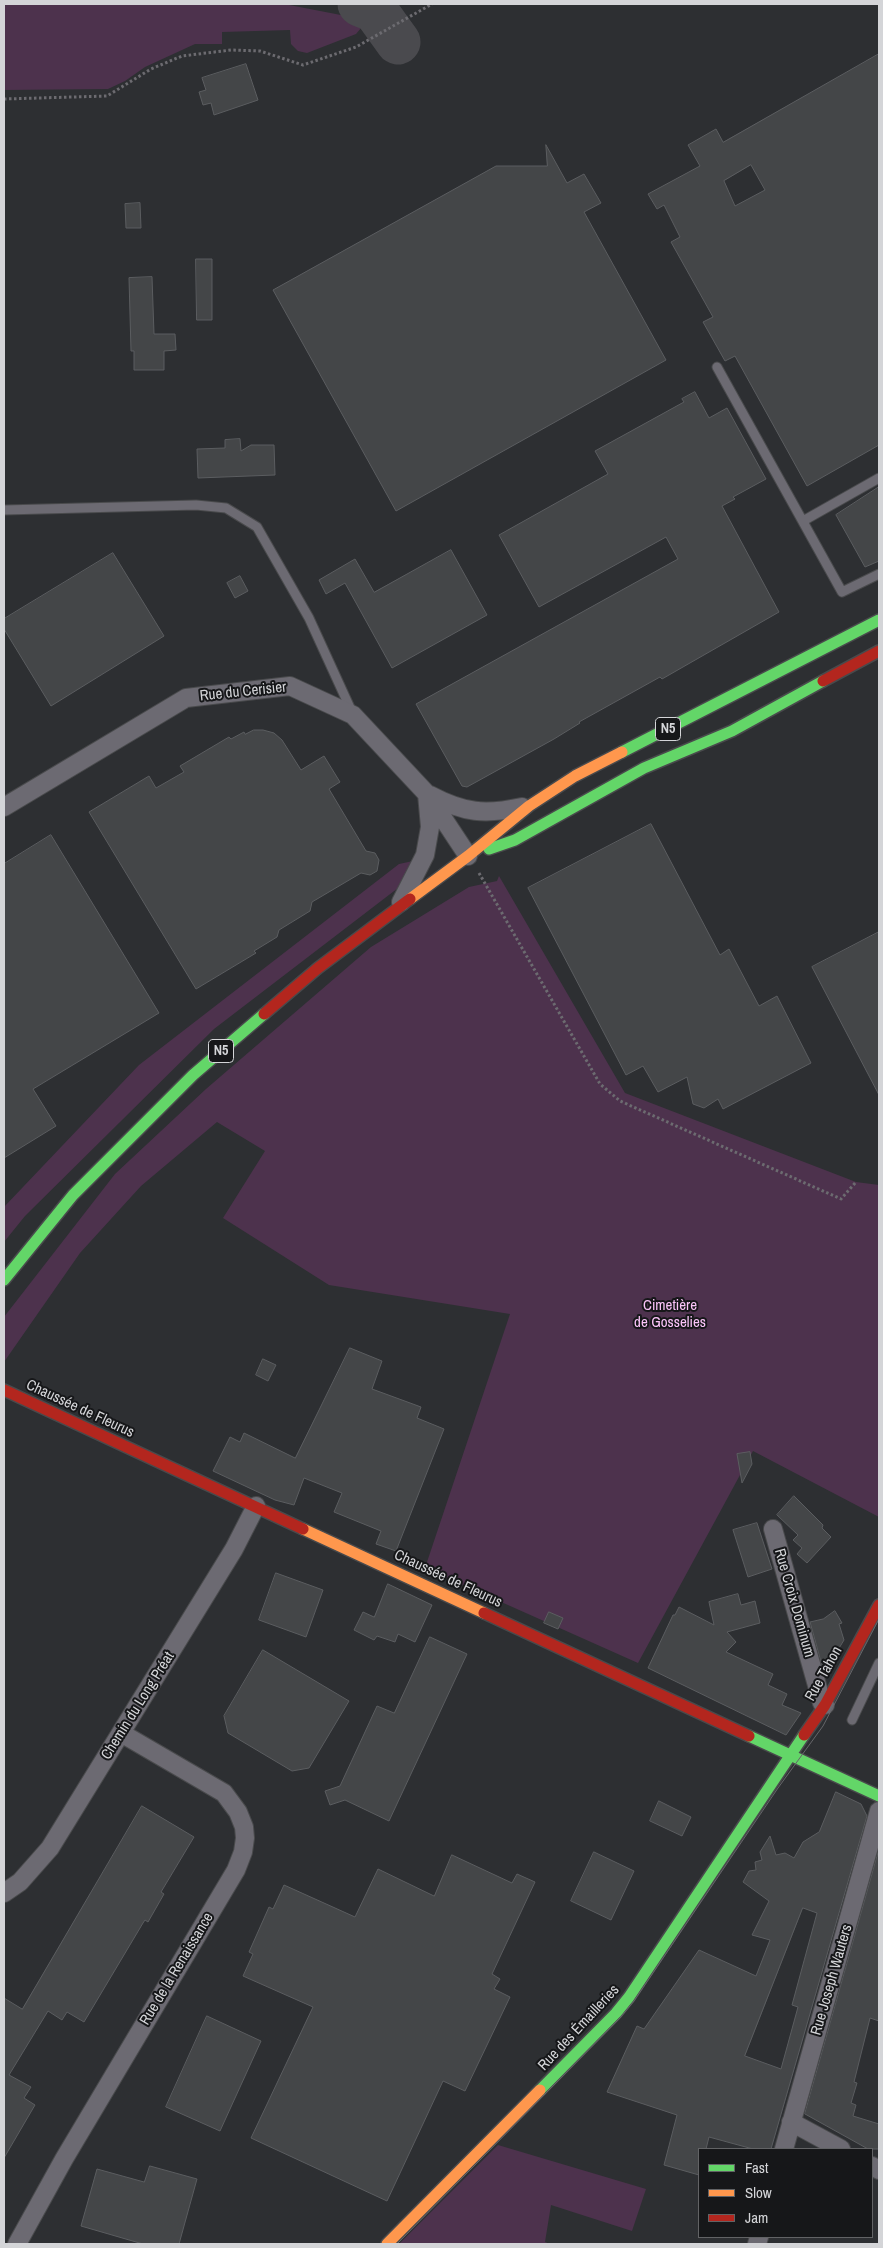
<!DOCTYPE html>
<meta charset="utf-8">
<style>
body{margin:0}
#map{position:relative;width:883px;height:2248px;overflow:hidden;background:#2d2f32;font-family:"Archivo Narrow",sans-serif}
canvas{display:block}
.frame{position:absolute;inset:0;border:5px solid #d4d5d8;pointer-events:none}
.legend{position:absolute;left:698px;top:2148px;width:175px;height:90px;box-sizing:border-box;background:#161719;border:1px solid #626365;margin:0;padding:6px 9px;list-style:none;font-size:15px;color:#d4d5d8}
.legend li{display:flex;align-items:center;gap:10px;height:25px}
.legend b{width:25px;border:1px solid #626365}
</style>
<div id="map">
<canvas width="883" height="2248"></canvas>
<div class="frame"></div>
<ul class="legend">
<li><b style="height:6px;background:#63d668"></b>Fast</li>
<li><b style="height:6px;background:#ff974d"></b>Slow</li>
<li><b style="height:6px;background:#b3261e"></b>Jam</li>
</ul>
</div>
<script>
const ctx = document.querySelector('canvas').getContext('2d');
ctx.lineJoin = 'round';
function paint(path, color) { ctx.fillStyle = color; ctx.fill(path, 'evenodd'); }
function strokePath(path, color, width, dash) { ctx.strokeStyle = color; ctx.lineWidth = width; ctx.lineCap = dash ? 'butt' : 'round'; ctx.setLineDash(dash || []); ctx.stroke(path); }
function drawText(font, color, halo, rows, align = 'center') {
  ctx.font = font + ' "Archivo Narrow",sans-serif'; ctx.lineWidth = 4; ctx.setLineDash([]); ctx.textBaseline = 'middle'; ctx.strokeStyle = halo; ctx.fillStyle = color; for (const [text, x, y, turn = 0] of rows) {
    ctx.save(); ctx.translate(x, y); ctx.rotate((+turn || 0) * Math.PI / 180); ctx.textAlign = isNaN(turn) ? turn : align; if (halo) ctx.strokeText(text, 0, 0); ctx.fillText(text, 0, 0); ctx.restore();
  }
}
const green = new Path2D(`
 M 4,4 L 284,4 L 346,16 L 357,19 L 361,28 L 356,34 L 307,53 L 298,51 L 291,44 L 290,30 L 222,32 L 222,44 L 195,44 L 145,67 L 125,81 L 108,89 L 4,90 Z
 M 413,861 L 415,875 L 214,1029 L 25,1216 L 4,1242 L 4,1207 L 139,1065 L 399,864 Z
 M 499,876 L 625,1093 L 856,1182 L 879,1185 L 879,1517 L 753,1451 L 638,1663 L 425,1568 L 510,1314 L 329,1285 L 223,1218 L 265,1151 L 217,1122 L 141,1186 L 80,1253 L 4,1362 L 4,1317 L 115,1174 L 206,1089 L 371,947 L 469,887 L 497,881 Z
 M 498,2145 L 646,2189 L 632,2231 L 551,2205 L 545,2242 L 550,2244 L 399,2244 Z`);
const taxiway = new Path2D(`
 M 360,4 L 375,10 L 398,42`);
const building = new Path2D(`
 M 879,54 L 879,445 L 807,486 L 735,356 L 725,361 L 703,322 L 713,317 L 671,242 L 680,237 L 664,205 L 657,209 L 648,194 L 700,166 L 688,145 L 716,129 L 723,142 ZM 751,165 L 765,190 L 735,206 L 724,181 Z
 M 246,64 L 258,100 L 214,115 L 211,103 L 203,105 L 199,92 L 206,90 L 202,78 Z
 M 546,145 L 567,183 L 584,174 L 601,203 L 584,212 L 666,360 L 396,511 L 273,290 L 496,166 L 547,166 Z
 M 140,203 L 141,228 L 126,228 L 125,204 Z
 M 196,259 L 212,259 L 212,320 L 197,320 Z
 M 152,277 L 154,334 L 175,334 L 176,350 L 164,351 L 164,370 L 134,370 L 134,351 L 131,351 L 129,278 Z
 M 695,392 L 709,418 L 727,408 L 766,479 L 733,497 L 735,499 L 722,506 L 779,612 L 662,679 L 660,677 L 579,722 L 580,723 L 554,739 L 467,787 L 462,786 L 416,704 L 678,559 L 666,537 L 539,607 L 499,535 L 608,474 L 595,451 L 684,402 L 682,399 Z
 M 240,439 L 241,451 L 251,445 L 274,445 L 275,475 L 198,478 L 197,449 L 225,448 L 225,440 Z
 M 879,487 L 879,561 L 865,567 L 836,515 Z
 M 451,550 L 487,615 L 392,668 L 345,583 L 326,594 L 319,580 L 355,559 L 374,592 Z
 M 113,553 L 164,636 L 51,706 L 4,629 L 4,619 Z
 M 240,576 L 248,591 L 235,598 L 227,583 Z
 M 254,730 L 263,730 L 274,733 L 282,740 L 301,770 L 324,756 L 340,782 L 329,789 L 366,851 L 375,853 L 379,860 L 377,871 L 370,875 L 361,873 L 312,902 L 310,911 L 279,930 L 277,937 L 254,951 L 256,953 L 196,989 L 89,812 L 149,776 L 156,788 L 184,772 L 180,766 L 229,737 L 231,739 L 244,732 L 245,734 Z
 M 651,824 L 720,955 L 729,949 L 759,1006 L 777,996 L 811,1063 L 723,1109 L 718,1099 L 704,1108 L 693,1104 L 687,1077 L 658,1092 L 643,1066 L 626,1075 L 528,888 Z
 M 51,835 L 159,1013 L 33,1089 L 56,1126 L 4,1158 L 4,864 Z
 M 879,932 L 879,1095 L 812,967 Z
 M 350,1348 L 382,1361 L 372,1389 L 421,1407 L 417,1418 L 444,1429 L 396,1551 L 376,1544 L 381,1531 L 334,1512 L 342,1493 L 304,1478 L 294,1505 L 275,1500 L 213,1471 L 230,1437 L 240,1442 L 244,1433 L 295,1458 Z
 M 263,1359 L 276,1365 L 268,1381 L 256,1375 Z
 M 750,1452 L 752,1464 L 742,1483 L 737,1454 Z
 M 794,1496 L 823,1525 L 822,1528 L 831,1537 L 807,1563 L 797,1554 L 802,1548 L 793,1540 L 798,1535 L 777,1515 Z
 M 757,1523 L 772,1569 L 748,1577 L 733,1530 Z
 M 276,1573 L 323,1590 L 306,1637 L 259,1620 Z
 M 388,1584 L 432,1605 L 415,1642 L 398,1634 L 395,1642 L 377,1636 L 374,1640 L 354,1630 L 363,1612 L 374,1617 Z
 M 738,1594 L 741,1605 L 755,1601 L 760,1623 L 727,1632 L 736,1642 L 726,1652 L 773,1674 L 768,1685 L 787,1694 L 782,1705 L 801,1713 L 786,1735 L 648,1668 L 673,1615 L 675,1615 L 679,1607 L 714,1625 L 709,1602 Z
 M 835,1611 L 842,1623 L 839,1624 L 844,1640 L 824,1673 L 810,1622 L 823,1619 Z
 M 549,1612 L 563,1618 L 558,1629 L 544,1623 Z
 M 430,1637 L 467,1654 L 389,1821 L 345,1800 L 330,1805 L 325,1791 L 340,1786 L 377,1706 L 394,1713 Z
 M 263,1650 L 349,1701 L 309,1768 L 292,1771 L 228,1733 L 224,1716 Z
 M 836,1792 L 861,1804 L 867,1816 L 771,2149 L 753,2149 L 709,2137 L 706,2149 L 699,2149 L 699,2175 L 664,2165 L 677,2115 L 607,2092 L 637,2026 L 644,2029 L 699,1950 L 756,1976 L 770,1940 L 752,1935 L 769,1901 L 743,1882 L 749,1871 L 756,1870 L 755,1862 L 762,1860 L 760,1852 L 770,1836 L 776,1855 L 785,1853 L 794,1858 L 803,1842 L 819,1832 ZM 803,1908 L 817,1913 L 792,2005 L 798,2007 L 781,2069 L 745,2056 Z
 M 659,1801 L 691,1817 L 682,1836 L 650,1821 Z
 M 142,1806 L 194,1837 L 161,1892 L 164,1894 L 148,1922 L 145,1920 L 143,1923 L 84,2022 L 67,2012 L 62,2020 L 48,2011 L 9,2075 L 31,2087 L 24,2098 L 35,2105 L 4,2158 L 4,1998 L 22,2009 Z
 M 879,1849 L 879,2021 L 870,2018 L 854,2082 L 857,2083 L 851,2103 L 856,2105 L 853,2116 L 879,2124 L 879,2149 L 868,2149 L 805,2114 Z
 M 594,1852 L 634,1871 L 611,1920 L 571,1901 Z
 M 452,1855 L 512,1883 L 517,1874 L 535,1882 L 492,1974 L 500,1979 L 494,1989 L 510,1997 L 465,2091 L 443,2081 L 387,2201 L 251,2138 L 313,2007 L 243,1976 L 253,1954 L 249,1952 L 269,1907 L 273,1909 L 284,1885 L 355,1917 L 378,1869 L 434,1896 Z
 M 207,2016 L 261,2041 L 220,2131 L 166,2107 Z
 M 150,2166 L 197,2179 L 179,2244 L 143,2244 L 81,2226 L 97,2169 L 144,2182 Z`);
const path = new Path2D(`
 M 4,99 L 107,96 L 151,69 L 182,56 L 231,50 L 260,51 L 303,65 L 356,47 L 432,4
 M 479,873 L 600,1084 L 620,1101 L 841,1199 L 856,1182`);
const lane = new Path2D(`
 M 717,367 L 842,592 L 879,574
 M 4,510 L 196,505 L 226,508 L 257,527 L 309,618 L 352,712
 M 803,521 L 879,478
 M 852,1720 L 879,1663`);
const street = new Path2D(`
 M 430,795 C 464,813 485,815 522,807
 M 4,807 L 186,698 L 290,686 L 353,715 L 427,794 L 468,856
 M 401,902 L 425,855 L 430,827 L 427,794
 M 773,1529 L 822,1703 L 825,1705
 M 4,1893 L 20,1882 L 50,1848 L 234,1549 L 256,1506
 M 791,2122 L 841,2149
 M 784,2149 L 879,1811
 M 872,2166 L 879,2170
 M 17,2244 L 64,2159 L 236,1870 L 243,1852 L 245,1838 L 244,1827 L 238,1812 L 224,1793 L 121,1733
 M 757,2244 L 759,2237`);
const fast = new Path2D(`
 M 622,752 L 879,620
 M 489,849 L 515,840 L 644,768 L 732,731 L 823,681
 M 4,1280 L 73,1195 L 193,1075 L 264,1014
 M 749,1736 L 879,1796
 M 540,2090 L 616,2013 L 629,1997 L 804,1735`);
const slow = new Path2D(`
 M 410,899 L 468,856 L 529,806 L 575,776 L 622,752
 M 303,1529 L 484,1613
 M 387,2244 L 540,2090`);
const jam = new Path2D(`
 M 823,681 L 879,651
 M 264,1014 L 318,968 L 410,899
 M 4,1390 L 303,1529
 M 484,1613 L 749,1736
 M 804,1735 L 825,1705 L 879,1605`);
const tram = new Path2D(`
 M 397,2244 L 620,2018 L 634,2001 L 778,1788 L 823,1726 L 879,1619`);
const shields = [
 [668,729,25],
 [221,1051,25]
];
const shieldNames = [
 ["N5",668,729],
 ["N5",221,1051]
];
const streetNames = [
 ["Rue du Cerisier",243,692,-6],
 ["Chaussée de Fleurus",80,1409,25],
 ["Chaussée de Fleurus",448,1579,25],
 ["Rue Croix Dominum",794,1603,74],
 ["Rue Tahon",824,1674,-61],
 ["Chemin du Long Préat",138,1706,-58],
 ["Rue de la Renaissance",177,1969,-59],
 ["Rue Joseph Wauters",832,1980,-74],
 ["Rue des Émailleries",579,2028,-47]
];
const parkNames = [
 ["Cimetière",670,1306],
 ["de Gosselies",670,1323]
];
paint(green, '#4d324d');
strokePath(taxiway, '#4a4a4e', 45);
paint(building, '#444648');
strokePath(building, '#5b5d60', 1);
strokePath(lane, '#494a4c', 11);
strokePath(street, '#494a4c', 20);
strokePath(fast, '#494a4c', 14);
strokePath(slow, '#494a4c', 14);
strokePath(jam, '#494a4c', 14);
strokePath(path, '#6c6b70', 3, [2.5, 2.5]);
strokePath(lane, '#6c6a72', 9);
strokePath(street, '#6c6a72', 18);
strokePath(fast, '#63d668', 11);
strokePath(slow, '#ff974d', 11);
strokePath(jam, '#b3261e', 11);
strokePath(tram, '#66666a', 1);
for (const [x, y, w] of shields) { const box = new Path2D(); box.roundRect(x - w / 2, y - 11.5, w, 23, 4); ctx.fillStyle = '#161719'; ctx.fill(box); strokePath(box, '#d4d5d8', 1); }
drawText('bold 14px', '#d4d5d8', null, shieldNames);
drawText('15px', '#d4d5d8', '#161719', streetNames);
drawText('15px', '#fbc4f9', '#161719', parkNames);
</script>
